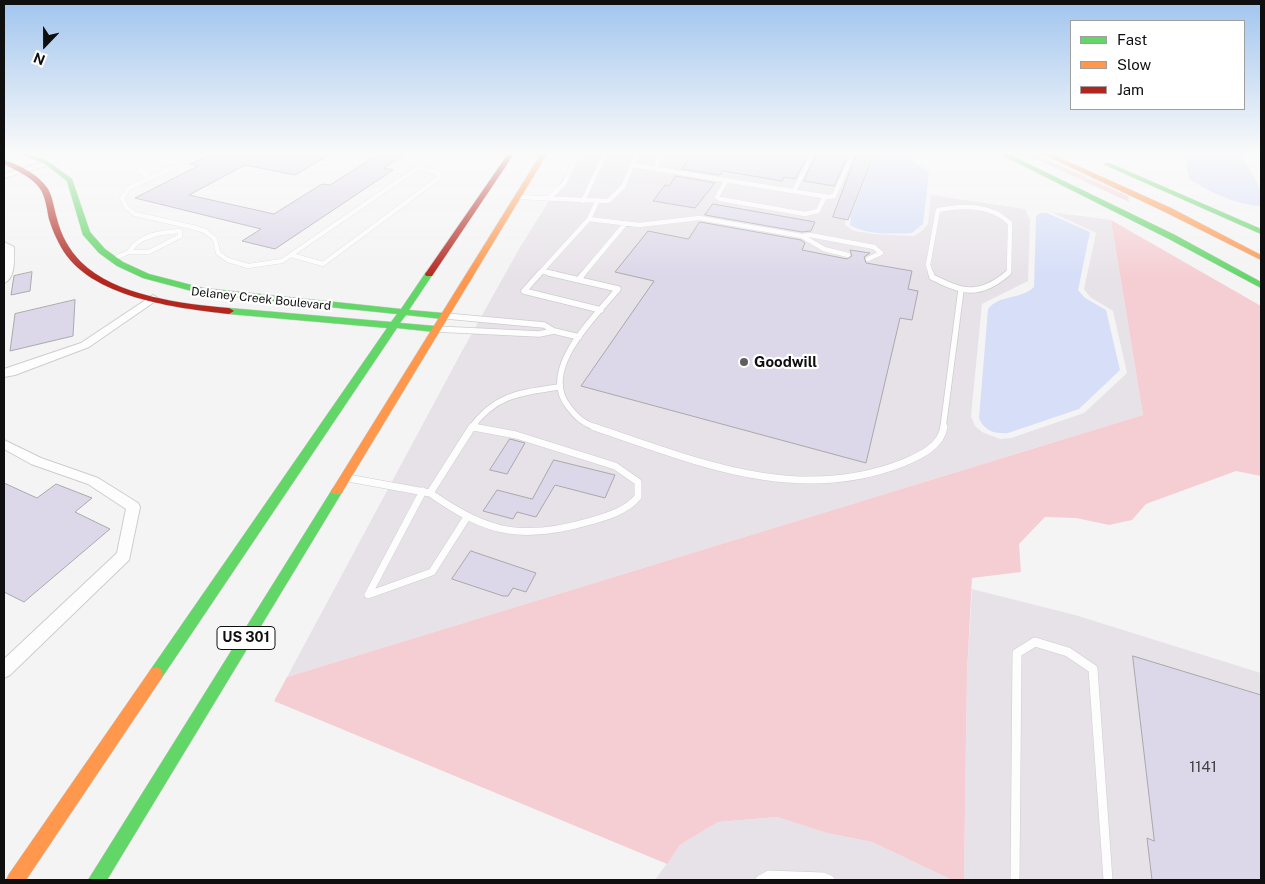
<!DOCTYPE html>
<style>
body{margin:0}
#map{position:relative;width:1265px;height:884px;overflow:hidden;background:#f5f4f5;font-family:"Public Sans",sans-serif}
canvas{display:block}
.frame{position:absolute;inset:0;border:5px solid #100f10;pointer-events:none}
.legend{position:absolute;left:1070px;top:20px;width:175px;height:90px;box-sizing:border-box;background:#fff;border:1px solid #9f9f9f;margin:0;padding:6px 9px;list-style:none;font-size:15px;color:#100f10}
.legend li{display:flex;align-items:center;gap:10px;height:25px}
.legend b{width:25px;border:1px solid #9f9f9f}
.north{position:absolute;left:20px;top:20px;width:50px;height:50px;-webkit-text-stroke:4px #fff;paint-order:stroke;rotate:202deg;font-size:14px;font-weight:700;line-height:20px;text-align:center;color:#100f10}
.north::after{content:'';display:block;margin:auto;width:18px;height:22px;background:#100f10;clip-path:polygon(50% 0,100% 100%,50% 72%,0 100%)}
</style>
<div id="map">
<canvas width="1265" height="884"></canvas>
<div class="frame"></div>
<ul class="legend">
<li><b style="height:6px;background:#63d668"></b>Fast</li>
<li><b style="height:6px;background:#ff974d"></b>Slow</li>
<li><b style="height:6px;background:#b3261e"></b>Jam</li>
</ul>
<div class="north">N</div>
</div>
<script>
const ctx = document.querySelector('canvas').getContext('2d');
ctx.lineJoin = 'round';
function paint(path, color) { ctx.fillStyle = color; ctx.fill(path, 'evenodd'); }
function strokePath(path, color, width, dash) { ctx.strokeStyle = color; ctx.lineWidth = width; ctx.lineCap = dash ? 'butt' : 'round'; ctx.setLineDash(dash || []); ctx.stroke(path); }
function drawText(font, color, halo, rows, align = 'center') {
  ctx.font = font + ' "Public Sans",sans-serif'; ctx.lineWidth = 4.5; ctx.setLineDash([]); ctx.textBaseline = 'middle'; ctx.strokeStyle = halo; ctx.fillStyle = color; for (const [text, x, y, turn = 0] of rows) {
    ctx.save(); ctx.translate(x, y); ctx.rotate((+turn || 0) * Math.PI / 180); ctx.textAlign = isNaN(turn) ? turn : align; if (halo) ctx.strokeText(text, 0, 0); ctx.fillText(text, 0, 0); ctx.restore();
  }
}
const built = new Path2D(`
 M 578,154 L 870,154 L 846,214 L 845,225 L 854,231 L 875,234 L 914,236 L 923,230 L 928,224 L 931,195 L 1025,209 L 1030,220 L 1028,281 L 982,304 L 971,416 L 975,426 L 982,432 L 1000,439 L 1011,438 L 1084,413 L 1127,373 L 1113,311 L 1090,297 L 1084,289 L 1096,233 L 1051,212 L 1111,220 L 1143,415 L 287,677 L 461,353 L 519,249 Z
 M 972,589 L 1075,615 L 1261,673 L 1261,880 L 964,880 L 967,672 Z
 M 777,817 L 827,833 L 872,842 L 952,880 L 655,880 L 680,845 L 718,822 Z`);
const green = new Path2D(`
 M 1025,154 L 1034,154 L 1128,196 L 1129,202 Z
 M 1111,220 L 1261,306 L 1261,476 L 1236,471 L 1146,504 L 1132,520 L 1109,525 L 1076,518 L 1045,517 L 1019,544 L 1021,572 L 972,578 L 967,672 L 964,880 L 952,880 L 872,842 L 827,833 L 777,817 L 718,822 L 680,845 L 667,864 L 274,701 L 287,677 L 1143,415 Z`);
const water = new Path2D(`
 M 875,154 L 905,154 L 929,173 L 923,224 L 912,233 C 894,234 865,235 850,225 L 851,215 Z
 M 1184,154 L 1241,154 L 1261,190 L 1261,206 C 1237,205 1209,192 1189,179 Z
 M 1040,213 L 1047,213 L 1090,232 L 1078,290 L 1085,298 L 1106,310 L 1120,370 L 1079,409 L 1008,433 C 995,434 984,431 979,418 L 988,309 C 1000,294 1021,300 1034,287 L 1036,216 Z`);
const building = new Path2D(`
 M 207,154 L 331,154 L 295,175 L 245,165 L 189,195 L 274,214 L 322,184 L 330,185 L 379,154 L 406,154 L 384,168 L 393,170 L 275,249 L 242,241 L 261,229 L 135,198 L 198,166 L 190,164 L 205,158 Z
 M 693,154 L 809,154 L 795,179 L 784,177 L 782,181 L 723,171 L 720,175 L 682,169 Z
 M 817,154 L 849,154 L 834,186 L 804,181 Z
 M 857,154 L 874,154 L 848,220 L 833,217 Z
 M 676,176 L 715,183 L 695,208 L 653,201 L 665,185 L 669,186 Z
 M 713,204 L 815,222 L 811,231 L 802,232 L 705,215 Z
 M 700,222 L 801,240 L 805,243 L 802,250 L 847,259 L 852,256 L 850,250 L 870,253 L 864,257 L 866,263 L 912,271 L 908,289 L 918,291 L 912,320 L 900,318 L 866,463 L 581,386 L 654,281 L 615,272 L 648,231 L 688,239 Z
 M 32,272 L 30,291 L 11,295 L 14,276 Z
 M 75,300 L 73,336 L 10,351 L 15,314 Z
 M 510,439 L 525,443 L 507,474 L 490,470 Z
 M 554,460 L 615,475 L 605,498 L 555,485 L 536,517 L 517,512 L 513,519 L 483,511 L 497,490 L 532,499 Z
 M 4,483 L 37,498 L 56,484 L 92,498 L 75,512 L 110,529 L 24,602 L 4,592 Z
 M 471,551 L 536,573 L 526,592 L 513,588 L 508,596 L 503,596 L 452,579 Z
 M 1133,656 L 1261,695 L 1261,880 L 1152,880 L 1147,838 L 1154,841 Z`);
const laneFar3 = new Path2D(`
 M 137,154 L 131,161 L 149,178
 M 203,154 L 129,188 L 122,198 L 126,207 L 135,214 L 192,227 L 205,231 L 215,239 L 218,253 L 228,260 L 248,266 L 282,261 L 438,154
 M 47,163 L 77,154
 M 632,165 L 829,197 L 834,196 L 853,154
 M 137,167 L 166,154
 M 656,169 L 660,154
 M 726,181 L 717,197 L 720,199 L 805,214 L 818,211 L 825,196
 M 794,191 L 813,154
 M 518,197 L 608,201 L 623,187 L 637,154
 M 548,199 L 564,184 L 578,154
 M 583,201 L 605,154
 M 589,219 L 639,225 L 699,218 L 802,236
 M 180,231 L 180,236 L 149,252 L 129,252 C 139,235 162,232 180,231 Z
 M 291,255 L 323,264 L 440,177 L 437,172 L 417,168
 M 848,255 L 824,249 L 802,236 L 810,235 L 874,247 L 881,253 L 868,259
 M 113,259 L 129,252
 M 542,271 L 555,274
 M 539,274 L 589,219 L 597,202
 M 583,274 L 625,224
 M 931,274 L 928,265 L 938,210 C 963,205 990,204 1010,223 L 1009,272 L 1007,274`);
const laneFar2 = new Path2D(`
 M 540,273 L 524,291 L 601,310
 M 549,273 L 618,289 C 595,317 539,369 568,406 C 577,418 584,424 598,428
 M 931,273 L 932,277 C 962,292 979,298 1008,273
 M 579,279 L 584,273
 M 436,329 L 539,334 L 554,331 L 544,325 L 446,316
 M 554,331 L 579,337
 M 473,427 L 480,428
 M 471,428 C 496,394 520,393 559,387
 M 943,428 L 961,290`);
const laneFar1 = new Path2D(`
 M 594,427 C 696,461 796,505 903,463 C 919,456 941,447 944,427
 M 348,478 L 430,493 L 472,427
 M 423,491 L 368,595 L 432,572 L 467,517
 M 430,493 C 488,534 523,541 591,521 C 608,516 626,511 638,497 L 638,482 L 615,466 L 516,435 L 473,427`);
const lane = new Path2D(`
 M 760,880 L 769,875 L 823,877 L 830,880
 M 1015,880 L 1017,653 L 1035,642 L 1068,652 L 1093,669 L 1108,880`);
const street = new Path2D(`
 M 47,161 L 50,161 L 50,165 L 4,178 L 4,174 Z
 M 4,242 L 14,247 C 14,258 16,278 4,283 Z
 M 153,295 L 158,298 L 157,300 L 89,347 L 15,375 L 4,377 L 4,369 L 81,343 Z
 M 4,440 L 41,458 L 98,478 L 138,503 L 140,507 L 129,560 L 10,675 L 4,678 L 4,659 L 117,553 L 126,509 L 88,484 L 31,464 L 4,449 Z`);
const fast = new Path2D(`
 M 21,154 L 29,154 L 49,162 L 72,179 L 90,232 L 105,249 L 123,262 L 149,274 L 203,288 L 401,309 L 426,272 L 429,271 L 433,274 L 409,310 L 443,313 L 448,316 L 443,319 L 406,315 L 400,323 L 435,326 L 440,329 L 435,332 L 397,328 L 161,679 L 156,681 L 151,679 L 149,674 L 151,669 L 387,328 L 229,314 L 224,311 L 229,308 L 391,322 L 397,314 L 203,294 L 143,278 L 117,266 L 99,253 L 83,235 L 67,181 L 45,164 Z
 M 1000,154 L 1008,154 L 1175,235 L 1261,282 L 1261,288 L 1169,239 Z
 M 1105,163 L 1109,163 L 1261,229 L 1261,234 L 1105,165 Z
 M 337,486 L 341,488 L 343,491 L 341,494 L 107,880 L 88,880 L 333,488 Z`);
const slow = new Path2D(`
 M 541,154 L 547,154 L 341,494 L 333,494 L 331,491 L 333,488 Z
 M 1043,154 L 1051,154 L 1171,208 L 1261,255 L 1261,260 L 1165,212 Z
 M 156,667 L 161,669 L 163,674 L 161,679 L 26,880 L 6,880 L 9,874 L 151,669 Z`);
const jam = new Path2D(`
 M 508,154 L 514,154 L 432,276 L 426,276 L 425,274 Z
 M 4,160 C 20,165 39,175 48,189 C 53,198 54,209 57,219 C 61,235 69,250 81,262 C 115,296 183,304 229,308 L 234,311 L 229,314 C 177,308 89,298 61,247 C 56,238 52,229 49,219 C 47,210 46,199 41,190 C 33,177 17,171 4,164 Z`);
const markers = [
 [744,362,5,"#605f60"]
];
const farStreetnames = [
 ["Delaney Creek Boulevard",261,299,6]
];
const shields = [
 [246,638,58]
];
const shieldNames = [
 ["US 301",246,638]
];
const poiNames = [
 ["Goodwill",754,362]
];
const nearNumbernames = [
 ["1141",1203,767]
];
paint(built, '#e7e2e8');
paint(green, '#f5ced3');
paint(water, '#d6def8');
paint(building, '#dcd7e9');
strokePath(building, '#aaa9aa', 1);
strokePath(laneFar3, '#cecdce', 5);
strokePath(laneFar2, '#cecdce', 7);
strokePath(laneFar1, '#cecdce', 8);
strokePath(lane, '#cecdce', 10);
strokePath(street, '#cecdce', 2);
strokePath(fast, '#cecdce', 1);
strokePath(slow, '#cecdce', 1);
strokePath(jam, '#cecdce', 1);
strokePath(laneFar3, '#fefdfe', 4.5);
strokePath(laneFar2, '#fefdfe', 5.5);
strokePath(laneFar1, '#fefdfe', 7);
strokePath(lane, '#fefdfe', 9);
paint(street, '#fefdfe');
paint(fast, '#63d668');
paint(slow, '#ff974d');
paint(jam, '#b3261e');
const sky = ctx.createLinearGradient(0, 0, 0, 278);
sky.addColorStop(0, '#a1c5ee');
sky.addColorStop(0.55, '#fafafa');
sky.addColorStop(1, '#fafafa00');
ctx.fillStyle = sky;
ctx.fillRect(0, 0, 1265, 278);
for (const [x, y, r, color] of markers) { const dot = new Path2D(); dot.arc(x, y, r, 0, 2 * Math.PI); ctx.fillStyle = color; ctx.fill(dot); strokePath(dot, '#fff', 2); }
drawText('12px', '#100f10', '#fff', farStreetnames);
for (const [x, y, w] of shields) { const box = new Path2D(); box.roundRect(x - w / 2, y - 11.5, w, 23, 4); ctx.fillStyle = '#fff'; ctx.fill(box); strokePath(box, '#100f10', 1); }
drawText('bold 14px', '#100f10', null, shieldNames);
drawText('bold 15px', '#100f10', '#fff', poiNames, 'left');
drawText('15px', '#434146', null, nearNumbernames);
</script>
